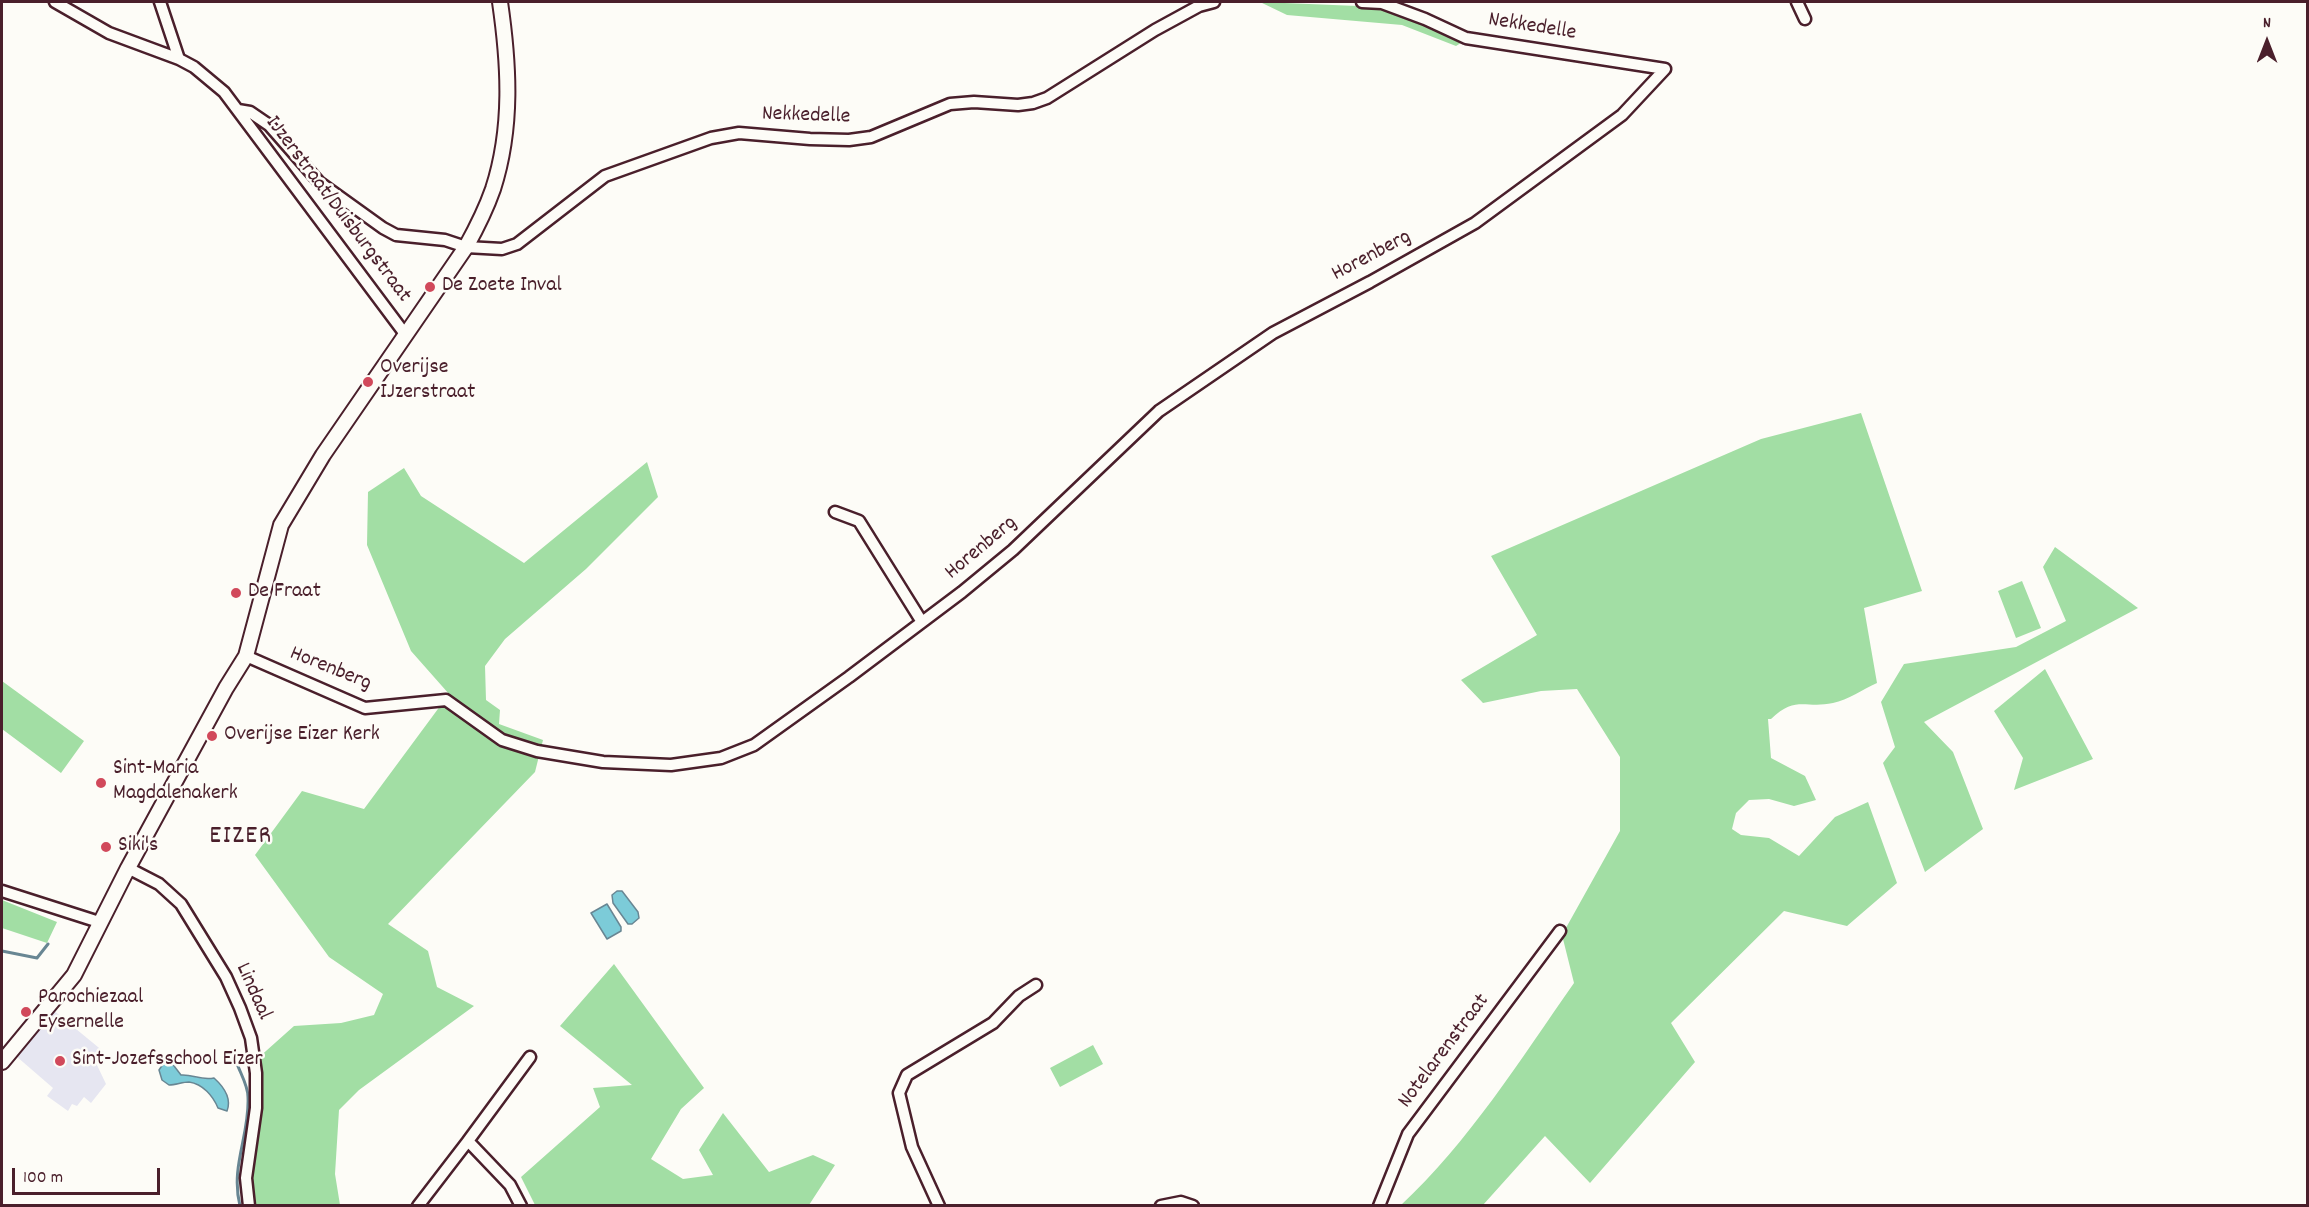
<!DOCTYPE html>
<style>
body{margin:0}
#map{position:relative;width:2309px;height:1207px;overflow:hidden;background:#fdfcf7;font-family:Dekko,sans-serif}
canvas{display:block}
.frame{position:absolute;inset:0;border:3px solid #4a1f2b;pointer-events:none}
.north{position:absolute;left:2237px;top:12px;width:60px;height:60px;-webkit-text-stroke:4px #fdfcf7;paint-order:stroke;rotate:0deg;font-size:16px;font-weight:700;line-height:24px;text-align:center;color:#4a1f2b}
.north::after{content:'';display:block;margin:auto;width:21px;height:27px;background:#4a1f2b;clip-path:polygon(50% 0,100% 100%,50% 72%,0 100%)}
.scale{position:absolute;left:12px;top:1168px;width:148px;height:27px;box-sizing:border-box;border:3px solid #4a1f2b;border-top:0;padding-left:8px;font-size:18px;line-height:21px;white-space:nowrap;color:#4a1f2b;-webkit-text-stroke:4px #fdfcf7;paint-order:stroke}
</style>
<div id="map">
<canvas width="2309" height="1207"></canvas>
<div class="frame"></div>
<div class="north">N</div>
<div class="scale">100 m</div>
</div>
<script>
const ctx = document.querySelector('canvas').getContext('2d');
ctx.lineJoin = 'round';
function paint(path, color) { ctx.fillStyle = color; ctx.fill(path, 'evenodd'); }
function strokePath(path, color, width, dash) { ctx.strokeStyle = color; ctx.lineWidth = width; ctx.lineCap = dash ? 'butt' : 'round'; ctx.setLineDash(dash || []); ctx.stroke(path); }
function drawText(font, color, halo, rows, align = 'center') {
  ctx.font = font + ' Dekko,sans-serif'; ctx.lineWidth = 5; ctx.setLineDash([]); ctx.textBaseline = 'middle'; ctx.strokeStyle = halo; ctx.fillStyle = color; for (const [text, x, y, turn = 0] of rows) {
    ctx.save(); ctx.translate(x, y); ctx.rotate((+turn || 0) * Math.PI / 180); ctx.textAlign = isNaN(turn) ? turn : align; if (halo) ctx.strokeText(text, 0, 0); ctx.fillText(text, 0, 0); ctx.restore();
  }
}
const built = new Path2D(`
 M 53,1010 L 104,1052 L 96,1063 L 106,1084 L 91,1103 L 84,1097 L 77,1106 L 72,1104 L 68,1111 L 47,1096 L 53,1088 L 16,1056 Z`);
const green = new Path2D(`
 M 1260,2 L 1382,7 L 1464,41 L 1456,46 L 1402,25 L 1287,15 Z
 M 1861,413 L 1922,591 L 1864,608 L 1877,683 C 1863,689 1848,700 1833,703 C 1805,709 1796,695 1771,719 L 1768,719 L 1771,758 L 1805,776 L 1816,800 L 1794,806 L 1769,799 L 1749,800 L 1736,813 L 1732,829 L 1741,835 L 1769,838 L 1799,856 L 1835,817 L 1868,802 L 1897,883 L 1847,926 L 1784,911 L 1671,1023 L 1695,1062 L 1590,1183 L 1545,1136 L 1483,1205 L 1400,1206 C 1469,1142 1520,1060 1574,983 L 1562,935 L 1620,831 L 1620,757 L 1577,689 L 1541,691 L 1483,703 L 1461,680 L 1537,635 L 1491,556 L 1761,439 Z
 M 647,462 L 658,497 L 586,569 L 505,639 L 485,666 L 486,700 L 500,710 L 499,724 L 543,740 L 535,772 L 388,924 L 428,951 L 437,987 L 474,1006 L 359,1090 L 339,1110 L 335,1174 L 340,1205 L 253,1206 L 250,1177 L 257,1059 L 294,1026 L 341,1023 L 374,1015 L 383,994 L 329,957 L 255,855 L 302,791 L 364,809 L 449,694 L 411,651 L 367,545 L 368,492 L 404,468 L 421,496 L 524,563 Z
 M 2055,547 L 2138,608 L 1924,722 L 1953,752 L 1983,829 L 1925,872 L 1883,763 L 1895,747 L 1881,702 L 1904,664 L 2016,647 L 2066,621 L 2043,567 Z
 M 2022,581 L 2041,628 L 2016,638 L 1998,591 Z
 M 2045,669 L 2093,759 L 2014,790 L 2023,758 L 1994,711 Z
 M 2,681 L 84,741 L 61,773 L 2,729 Z
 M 2,900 L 57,922 L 47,943 L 2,928 Z
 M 614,964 L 704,1088 L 681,1109 L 651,1159 L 683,1179 L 713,1175 L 699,1150 L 723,1113 L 769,1172 L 813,1155 L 835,1165 L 809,1205 L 535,1205 L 521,1177 L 600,1107 L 593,1088 L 632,1085 L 560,1026 Z
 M 1093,1045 L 1103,1064 L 1060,1087 L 1050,1068 Z`);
const water = new Path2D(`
 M 617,891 L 622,891 L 638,912 L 639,918 L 632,924 L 628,924 L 613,903 L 612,895 Z
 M 607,904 L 621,927 L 621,931 L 607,939 L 591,913 Z
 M 167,1062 L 171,1062 L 181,1075 C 193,1074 201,1081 214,1078 C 224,1087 232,1098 227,1111 L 218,1108 C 213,1096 203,1084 189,1082 C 182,1082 176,1085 169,1085 L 162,1080 L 159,1070 L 163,1064 Z`);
const stream = new Path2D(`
 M 2,951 L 37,958 L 48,944
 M 236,1061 C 240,1073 248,1085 248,1097 C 250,1135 230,1166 240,1206`);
const street = new Path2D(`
 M 55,2 L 109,33 L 179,59 L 194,67 L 224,92 L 405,334
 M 160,2 L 179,59
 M 1362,2 L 1382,3 L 1425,19 L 1466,38 L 1665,69
 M 1797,2 L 1805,19
 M 238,110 L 250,112 L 269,125 L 319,182 L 383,228 L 396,235 L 445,240 L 466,247 L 502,249 L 517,244 L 605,176 L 711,138 L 739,133 L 810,139 L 849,140 L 871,137 L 950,104 L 974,102 L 1018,105 L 1033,103 L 1047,98 L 1155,30 L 1199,6 L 1214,2
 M 835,512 L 859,521 L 922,622
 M 246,656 L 365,708 L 446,700 L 502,740 L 537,751 L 603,762 L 671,765 L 721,758 L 754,745 L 849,677 L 962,592 L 1013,550 L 1159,411 L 1273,333 L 1370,282 L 1475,223 L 1622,115 L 1665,69
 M 128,868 L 159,884 L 181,904 L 226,977 L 240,1008 L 251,1038 L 256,1073 L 256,1108 L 246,1178 L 249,1206
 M 2,891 L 99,922
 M 418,1206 L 468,1141
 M 521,1206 L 510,1185 L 468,1141 L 530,1057
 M 939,1206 L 912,1147 L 899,1093 L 907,1075 L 993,1023 L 1019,996 L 1036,985
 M 1161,1206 L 1181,1202 L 1193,1206
 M 1379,1206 L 1408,1134 L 1560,931`);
const secondary = new Path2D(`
 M 2,1062 L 74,975 L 128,868 L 226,688 L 246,656 L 281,525 L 323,455 L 466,247 C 476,229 486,209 493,189 C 513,127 509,64 500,2`);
const markers = [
 [430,287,6,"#d1495b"],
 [368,382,6,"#d1495b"],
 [236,593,6,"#d1495b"],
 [212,736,6,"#d1495b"],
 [101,783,6,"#d1495b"],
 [106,847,6,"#d1495b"],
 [26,1012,6,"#d1495b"],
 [60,1061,6,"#d1495b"]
];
const streetNames = [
 ["Nekkedelle",1532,28,9],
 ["Nekkedelle",806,117,2],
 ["IJzerstraat/Duisburgstraat",337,210,53],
 ["Horenberg",1372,257,-28],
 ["Horenberg",982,549,-40],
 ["Horenberg",330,670,22],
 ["Lindaal",252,992,66],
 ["Notelarenstraat",1445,1052,-53]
];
const poiNames = [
 ["De Zoete Inval",442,287],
 ["Overijse",380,369],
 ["IJzerstraat",380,394],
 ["De Fraat",248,593],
 ["Overijse Eizer Kerk",224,736],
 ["Sint-Maria",113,770],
 ["Magdalenakerk",113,795],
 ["Siki's",118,847],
 ["Parochiezaal",38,999],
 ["Eysernelle",38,1024],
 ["Sint-Jozefsschool Eizer",72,1061]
];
const quarterNames = [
 ["EIZER",241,838]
];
paint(built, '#e6e6f1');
paint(green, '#a2dea4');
paint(water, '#7ccbd8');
strokePath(water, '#688693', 1.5);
strokePath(stream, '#688693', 3);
strokePath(street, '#4a1f2b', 15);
strokePath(secondary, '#4a1f2b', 18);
strokePath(street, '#fdfcf7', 10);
strokePath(secondary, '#fdfcf7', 14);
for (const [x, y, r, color] of markers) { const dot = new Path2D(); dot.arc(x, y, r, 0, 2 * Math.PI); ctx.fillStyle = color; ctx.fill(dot); strokePath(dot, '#fdfcf7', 2); }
drawText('22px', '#4a1f2b', '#fdfcf7', streetNames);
drawText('22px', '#4a1f2b', '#fdfcf7', poiNames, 'left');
ctx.letterSpacing = '1.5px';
drawText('26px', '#4a1f2b', '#fdfcf7', quarterNames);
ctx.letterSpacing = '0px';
</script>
